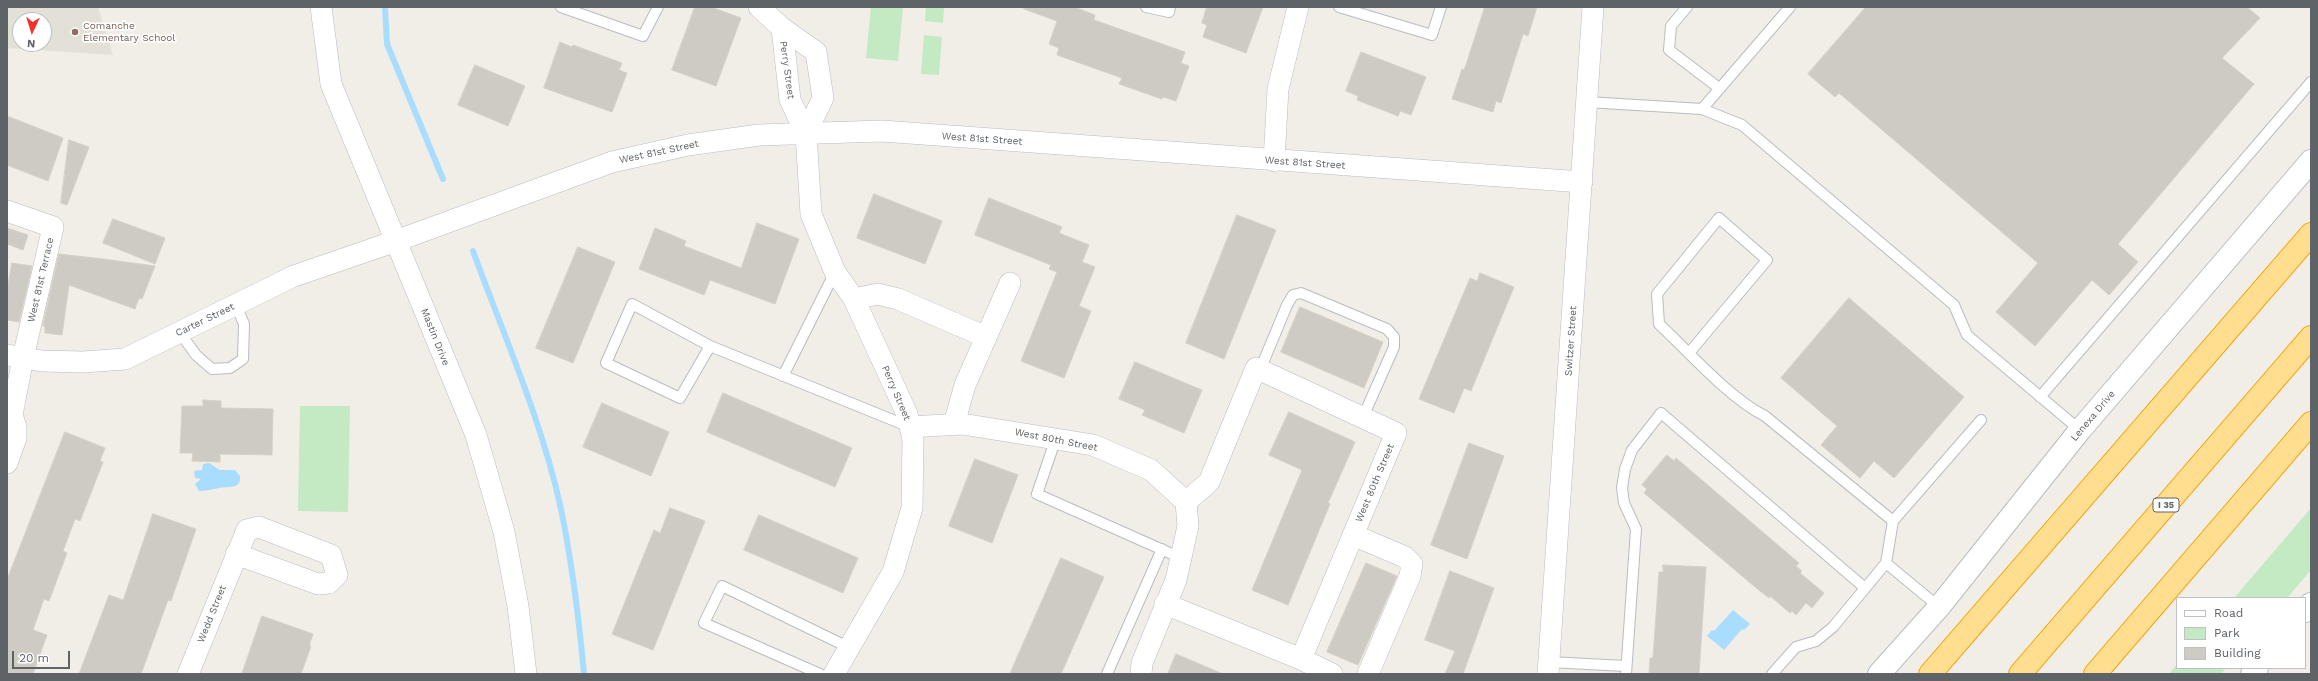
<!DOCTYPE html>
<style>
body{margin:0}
#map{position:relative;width:2318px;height:681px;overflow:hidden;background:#f1eee7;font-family:"Work Sans",sans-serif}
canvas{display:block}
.frame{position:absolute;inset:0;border:8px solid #5e6368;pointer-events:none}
.legend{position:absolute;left:2176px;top:597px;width:130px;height:72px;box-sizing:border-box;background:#fff;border:1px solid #bfc1c3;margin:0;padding:5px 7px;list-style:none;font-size:12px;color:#5e6368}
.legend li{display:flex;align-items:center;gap:8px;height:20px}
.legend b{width:20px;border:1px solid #bfc1c3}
.north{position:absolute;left:12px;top:12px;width:40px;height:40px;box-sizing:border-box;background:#fff;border:1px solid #bfc1c3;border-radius:50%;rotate:184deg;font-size:11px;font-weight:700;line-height:16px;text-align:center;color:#5e6368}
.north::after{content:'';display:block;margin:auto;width:14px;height:18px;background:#f53028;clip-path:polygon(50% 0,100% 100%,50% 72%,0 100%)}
.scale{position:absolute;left:12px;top:651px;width:58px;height:18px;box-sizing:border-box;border:2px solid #5e6368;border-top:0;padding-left:5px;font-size:12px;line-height:14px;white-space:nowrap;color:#5e6368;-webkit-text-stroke:3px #fff;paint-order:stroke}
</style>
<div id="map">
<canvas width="2318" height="681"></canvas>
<div class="frame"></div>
<ul class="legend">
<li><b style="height:5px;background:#fff"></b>Road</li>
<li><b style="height:11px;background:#c3eac2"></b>Park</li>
<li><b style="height:11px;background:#cecbc5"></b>Building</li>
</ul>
<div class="north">N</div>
<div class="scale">20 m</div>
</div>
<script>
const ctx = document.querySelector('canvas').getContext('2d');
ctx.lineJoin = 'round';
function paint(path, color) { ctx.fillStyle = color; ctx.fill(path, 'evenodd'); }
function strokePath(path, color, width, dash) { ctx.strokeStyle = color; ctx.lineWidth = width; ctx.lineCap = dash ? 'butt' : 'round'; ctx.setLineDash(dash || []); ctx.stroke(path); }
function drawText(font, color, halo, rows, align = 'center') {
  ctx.font = font + ' "Work Sans",sans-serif'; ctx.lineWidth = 3.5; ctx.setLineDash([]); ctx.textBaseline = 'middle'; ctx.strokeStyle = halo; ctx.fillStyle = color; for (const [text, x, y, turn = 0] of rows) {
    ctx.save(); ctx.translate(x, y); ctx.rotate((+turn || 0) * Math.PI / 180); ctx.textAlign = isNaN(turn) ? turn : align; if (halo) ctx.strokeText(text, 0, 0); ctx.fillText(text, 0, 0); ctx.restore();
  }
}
const education = new Path2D(`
 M 7,7 L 98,7 L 113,55 L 7,48 ZM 20,20 L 44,20 L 44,44 L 20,44 Z`);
const green = new Path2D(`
 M 871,7 L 903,7 L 898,61 L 866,58 Z
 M 926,7 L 944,7 L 943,23 L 925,21 Z
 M 924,35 L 942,37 L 939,75 L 921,74 Z
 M 300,406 L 350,406 L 348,512 L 298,511 Z
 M 2311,508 L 2311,570 L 2287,598 L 2234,598 Z
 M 2177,664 L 2177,668 L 2226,668 L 2221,674 L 2169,674 Z`);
const water = new Path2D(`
 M 209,463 L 220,470 L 235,470 L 240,476 C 242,490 227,486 219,488 C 212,489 206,491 199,491 L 195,484 L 201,479 L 195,478 L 194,471 L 202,470 L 203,464 Z
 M 1733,610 L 1750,624 L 1744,630 L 1742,629 L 1724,650 L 1707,636 L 1712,630 L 1714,631 Z`);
const stream = new Path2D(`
 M 385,7 L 387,44 L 443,179
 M 473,251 C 504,336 542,421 561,509 C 572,563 579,619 584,674`);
const building = new Path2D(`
 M 695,7 L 711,7 L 741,18 L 716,86 L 672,70 Z
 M 1024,7 L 1074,7 L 1095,15 L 1094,20 L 1185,52 L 1181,63 L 1189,66 L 1176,101 L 1163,97 L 1162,99 L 1119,84 L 1122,78 L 1057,55 L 1059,48 L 1049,44 L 1057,21 L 1024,9 Z
 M 1207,7 L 1263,7 L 1246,53 L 1203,37 L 1207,25 L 1202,23 Z
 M 1485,7 L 1537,7 L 1528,36 L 1523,34 L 1501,103 L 1496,101 L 1493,112 L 1452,99 L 1462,69 L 1464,70 Z
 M 1866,7 L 2247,7 L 2260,18 L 2222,58 L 2254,84 L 2118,244 L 2138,262 L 2109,295 L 2092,280 L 2035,346 L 1996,312 L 2038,263 L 1839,93 L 1835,97 L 1808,74 Z
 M 560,42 L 572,47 L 573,45 L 622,63 L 619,70 L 627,73 L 612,112 L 544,88 Z
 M 1361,52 L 1426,77 L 1411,115 L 1400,111 L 1398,116 L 1357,100 L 1358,96 L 1346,91 Z
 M 475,65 L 525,86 L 508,126 L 458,105 Z
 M 7,116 L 63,138 L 48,181 L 7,165 Z
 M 69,140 L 89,147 L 67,205 L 61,203 Z
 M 874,194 L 942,221 L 925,264 L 857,238 Z
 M 989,198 L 1062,227 L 1059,233 L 1089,245 L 1082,262 L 1095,267 L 1079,306 L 1091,311 L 1064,378 L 1021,361 L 1057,272 L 1049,269 L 1051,265 L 975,235 Z
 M 1237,215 L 1276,230 L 1224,359 L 1186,343 Z
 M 113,219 L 165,238 L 155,264 L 103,243 Z
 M 757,223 L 799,239 L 775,304 L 710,280 L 704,295 L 639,269 L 655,228 L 686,241 L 684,246 L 741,268 Z
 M 7,228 L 28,235 L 23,250 L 7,244 Z
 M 578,247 L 615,262 L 573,363 L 536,348 Z
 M 59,254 L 103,259 L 155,266 L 142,299 L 139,298 L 135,309 L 69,285 L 62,335 L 45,333 L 45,326 L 43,326 Z
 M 12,263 L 32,266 L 19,322 L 7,320 L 7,292 Z
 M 1480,273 L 1514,287 L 1471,391 L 1464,388 L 1454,413 L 1419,399 L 1470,278 L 1477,281 Z
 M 1849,298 L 1964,397 L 1894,478 L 1874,461 L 1860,478 L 1821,445 L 1837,426 L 1781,378 Z
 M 1300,307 L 1383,342 L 1364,388 L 1281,352 Z
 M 1135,362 L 1202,390 L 1184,433 L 1142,415 L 1145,410 L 1119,399 Z
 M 723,393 L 852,448 L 835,487 L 707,432 Z
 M 203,400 L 221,401 L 221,408 L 273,409 L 272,455 L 220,454 L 220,462 L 192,461 L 193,453 L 180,453 L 182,406 L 203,406 Z
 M 602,403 L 669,432 L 651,476 L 583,447 Z
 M 1289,412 L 1355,442 L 1328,503 L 1330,504 L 1288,605 L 1252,590 L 1302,470 L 1269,455 Z
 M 65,432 L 105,448 L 100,461 L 103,462 L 80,521 L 75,519 L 63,551 L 67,553 L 49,601 L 44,599 L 33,630 L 47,635 L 33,674 L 7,674 L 7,580 Z
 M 1469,443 L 1504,456 L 1467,559 L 1431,545 Z
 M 1667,455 L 1674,461 L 1676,458 L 1799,563 L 1796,566 L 1802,571 L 1800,573 L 1824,593 L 1812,608 L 1806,603 L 1796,615 L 1792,611 L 1790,613 L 1770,596 L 1769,598 L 1755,587 L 1644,493 L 1647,489 L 1642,485 Z
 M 975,459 L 1018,475 L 992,543 L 949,526 Z
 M 670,508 L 705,521 L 653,650 L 612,634 L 654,530 L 660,533 Z
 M 153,514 L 196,529 L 171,601 L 168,600 L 141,674 L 79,674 L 109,595 L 123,600 Z
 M 759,515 L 858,558 L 843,593 L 744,550 Z
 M 1061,558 L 1104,577 L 1061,674 L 1010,674 Z
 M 1366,563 L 1397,576 L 1358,665 L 1327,652 Z
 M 1663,565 L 1706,567 L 1699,674 L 1649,674 L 1650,658 L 1653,658 L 1659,572 L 1663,572 Z
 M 1450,571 L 1494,588 L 1463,674 L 1445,674 L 1455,651 L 1425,640 Z
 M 262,616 L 313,634 L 309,646 L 311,646 L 301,674 L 242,674 Z
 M 1176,654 L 1223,674 L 1168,674 Z`);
const service = new Path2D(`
 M 561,7 L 643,36 L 658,7
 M 1146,7 L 1169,12 L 1170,7
 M 1339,7 L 1432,35 L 1441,7
 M 1687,7 L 1671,26 L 1669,50 L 1719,88
 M 1587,102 L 1702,109 L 1742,125 L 1954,305 L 1967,335 L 2080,430
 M 1702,109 L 1790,7
 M 180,333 L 196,355 L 212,369 L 230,368 L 243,359 L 244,324 L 236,305
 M 710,346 L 632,304 L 606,363 L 680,398 L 710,346 L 910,427
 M 1689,353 L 1767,260 L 1719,218 L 1657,294 L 1659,324 C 1689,352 1730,399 1765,416 L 1893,521
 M 1260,370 L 1287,305 L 1293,295 L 1301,293 L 1387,329 L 1394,337 L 1394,347 L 1363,417
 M 783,376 L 835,272
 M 2040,397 L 2311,82
 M 1056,438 L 1037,494 L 1181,558
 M 1886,563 L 1893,521 L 1981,420
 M 1549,662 L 1626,666
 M 820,674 L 704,623 L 722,586 L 850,648
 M 1107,674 L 1162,549
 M 1626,674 L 1636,529 L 1624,503 L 1622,488 L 1625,469 L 1632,450 L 1661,413 L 1865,588
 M 1772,674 L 1796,647 L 1816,641 L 1833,627 L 1886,563 L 1939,607`);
const minor = new Path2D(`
 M 321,7 L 331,84 L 476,435 L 504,532 L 518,606 L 526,674
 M 759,7 L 782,28 L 816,52 L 823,98 L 806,133
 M 782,28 L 790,100 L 806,133 L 811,214 L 835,272 L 854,299 L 907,414 L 913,439 L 912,508 L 893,572 L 834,674
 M 1274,161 L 1278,89 L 1298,7
 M 7,211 L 53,227 L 23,358 L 12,415 L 16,427 L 16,438 L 7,463
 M 854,299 L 878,294 L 898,299 L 986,337
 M 7,355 L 42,361 L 83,362 L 125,359 L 294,276 L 396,241 L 612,162 L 688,145 L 759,135 L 882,131 L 1582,182
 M 954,424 L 965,385 L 1010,283
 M 910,427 L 962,424 L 1093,445 L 1151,470 L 1186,502 L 1188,526 L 1176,580 L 1142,663 L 1141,674
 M 1353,535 L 1405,557 L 1412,564 L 1410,576 L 1368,674
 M 1165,604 L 1301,659 L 1396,433 L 1256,368 L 1209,482 L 1186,502
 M 1301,659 L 1332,674
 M 188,674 L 247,530 L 259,527 L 331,555 L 337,575 L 329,583 L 318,584 L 236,554
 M 1548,674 L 1593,7`);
const tertiary = new Path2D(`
 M 2305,611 L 2311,604
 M 1879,674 L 1939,607 L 2080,430 L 2311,161
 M 2252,674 L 2257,668`);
const motorway = new Path2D(`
 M 1930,674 L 2311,234
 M 2020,674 L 2311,337
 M 2095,674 L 2311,423`);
const markers = [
 [75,32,4,"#8d6e63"]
];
const shields = [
 [2166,505,26]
];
const shieldNames = [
 ["I 35",2166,505]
];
const educationNames = [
 ["Comanche",83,26],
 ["Elementary School",83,38]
];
const streetNames = [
 ["Perry Street",787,70,82],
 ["West 81st Street",982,139,4],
 ["West 81st Street",659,152,-12],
 ["West 81st Street",1305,163,4],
 ["West 81st Terrace",41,280,-77],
 ["Carter Street",205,320,-26],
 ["Mastin Drive",435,337,68],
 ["Switzer Street",1571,341,-86],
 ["Perry Street",896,393,67],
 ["Lenexa Drive",2093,416,-50],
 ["West 80th Street",1056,440,11],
 ["West 80th Street",1375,483,-67],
 ["Wedd Street",212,614,-68]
];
paint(education, '#e3e0d7');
paint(green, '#c3eac2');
paint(water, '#a9ddff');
strokePath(stream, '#a9ddff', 6);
paint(building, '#cecbc5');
strokePath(building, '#d6d0c4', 1);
strokePath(service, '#b9bcc1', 12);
strokePath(minor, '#b9bcc1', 22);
strokePath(tertiary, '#b9bcc1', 24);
strokePath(motorway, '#f8a000', 24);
strokePath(service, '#fff', 10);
strokePath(minor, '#fff', 21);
strokePath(tertiary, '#fff', 22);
strokePath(motorway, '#ffde90', 22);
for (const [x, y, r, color] of markers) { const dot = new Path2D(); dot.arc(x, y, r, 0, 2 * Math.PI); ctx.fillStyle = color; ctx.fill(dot); strokePath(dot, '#fff', 1.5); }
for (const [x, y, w] of shields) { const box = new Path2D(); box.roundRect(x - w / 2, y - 7, w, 14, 3); ctx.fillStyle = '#fff'; ctx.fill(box); strokePath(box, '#5e6368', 1); }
drawText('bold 9px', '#5e6368', null, shieldNames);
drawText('10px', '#785e54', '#fff', educationNames, 'left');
drawText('10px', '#5e6368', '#fff', streetNames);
</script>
